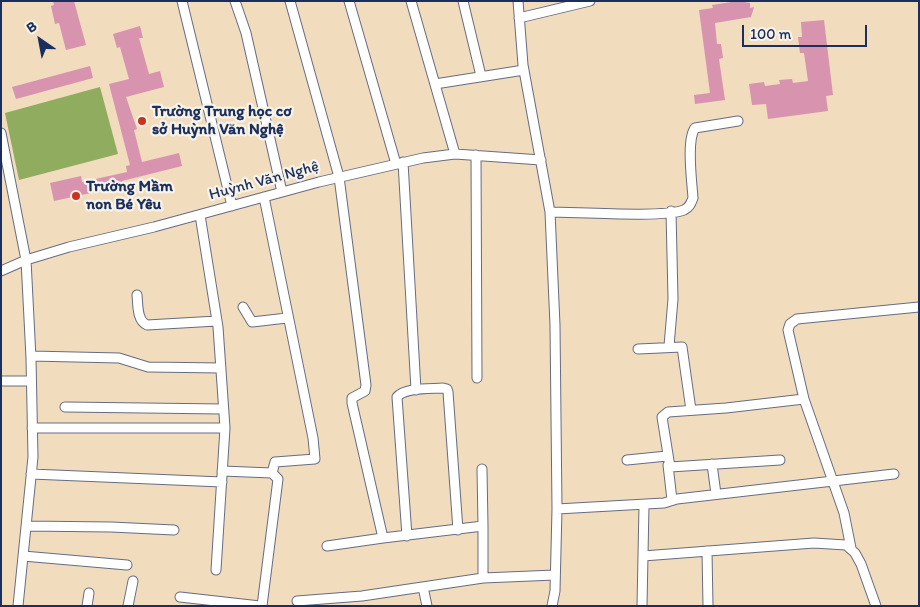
<!DOCTYPE html>
<meta charset="utf-8">
<style>
body{margin:0}
#map{position:relative;width:920px;height:607px;overflow:hidden;background:#f1dcbe;font-family:Itim,sans-serif}
canvas{display:block}
.frame{position:absolute;inset:0;border:2px solid #1b2f5e;pointer-events:none}
.north{position:absolute;left:15px;top:15px;width:50px;height:50px;-webkit-text-stroke:4px #f7f3e8;paint-order:stroke;rotate:327deg;font-size:14px;font-weight:700;line-height:20px;text-align:center;color:#1b2f5e}
.north::after{content:'';display:block;margin:auto;width:18px;height:22px;background:#1b2f5e;clip-path:polygon(50% 0,100% 100%,50% 72%,0 100%)}
.scale{position:absolute;left:742px;top:25px;width:125px;height:22px;box-sizing:border-box;border:2px solid #1b2f5e;border-top:0;padding-left:6px;font-size:15px;line-height:18px;white-space:nowrap;color:#1b2f5e;-webkit-text-stroke:4px #f7f3e8;paint-order:stroke}
</style>
<div id="map">
<canvas width="920" height="607"></canvas>
<div class="frame"></div>
<div class="north">B</div>
<div class="scale">100 m</div>
</div>
<script>
const ctx = document.querySelector('canvas').getContext('2d');
ctx.lineJoin = 'round';
function paint(path, color) { ctx.fillStyle = color; ctx.fill(path, 'evenodd'); }
function strokePath(path, color, width, dash) { ctx.strokeStyle = color; ctx.lineWidth = width; ctx.lineCap = dash ? 'butt' : 'round'; ctx.setLineDash(dash || []); ctx.stroke(path); }
function drawText(font, color, halo, rows, align = 'center') {
  ctx.font = font + ' Itim,sans-serif'; ctx.lineWidth = 4.5; ctx.setLineDash([]); ctx.textBaseline = 'middle'; ctx.strokeStyle = halo; ctx.fillStyle = color; for (const [text, x, y, turn = 0] of rows) {
    ctx.save(); ctx.translate(x, y); ctx.rotate((+turn || 0) * Math.PI / 180); ctx.textAlign = isNaN(turn) ? turn : align; if (halo) ctx.strokeText(text, 0, 0); ctx.fillText(text, 0, 0); ctx.restore();
  }
}
const forest = new Path2D(`
 M 100,87 L 118,154 L 19,180 L 5,113 Z`);
const building = new Path2D(`
 M 53,1 L 74,1 L 86,45 L 66,50 L 59,23 L 55,24 L 51,6 L 54,5 Z
 M 738,1 L 750,3 L 750,8 L 754,7 L 751,17 L 715,23 L 717,44 L 721,44 L 723,58 L 719,59 L 725,100 L 695,104 L 694,95 L 710,93 L 699,10 L 713,8 L 712,5 Z
 M 824,20 L 833,95 L 826,96 L 828,111 L 768,119 L 766,104 L 752,105 L 749,84 L 764,82 L 765,86 L 780,84 L 779,80 L 792,79 L 793,83 L 808,81 L 804,53 L 800,53 L 798,37 L 802,37 L 801,22 Z
 M 140,26 L 143,38 L 139,38 L 149,74 L 160,71 L 164,87 L 126,97 L 137,129 L 134,130 L 142,162 L 179,153 L 182,166 L 122,181 L 123,186 L 54,201 L 50,183 L 81,176 L 82,182 L 127,172 L 126,166 L 130,165 L 109,84 L 129,79 L 120,47 L 117,48 L 113,34 Z
 M 90,66 L 93,78 L 16,99 L 12,87 Z`);
const minor = new Path2D(`
 M 182,1 L 232,206
 M 235,1 L 246,33 L 282,192
 M 290,1 L 339,177 L 366,385 L 365,391 L 352,398 L 352,403 L 383,538 L 483,526 L 482,469
 M 349,1 L 396,164
 M 411,1 L 455,154
 M 463,1 L 481,76
 M 518,1 L 523,65 L 550,212 L 555,325 L 557,509 L 555,591 L 552,606
 M 519,18 L 590,1
 M 435,84 L 524,70
 M 1,133 L 26,260 L 31,358 L 33,457 L 18,606
 M 476,155 L 477,378
 M 403,162 L 416,390
 M 264,197 L 313,438 L 315,459 L 275,462 L 272,473
 M 550,212 C 576,212 665,218 684,210 C 690,207 691,203 693,198 C 692,182 686,140 695,128 L 738,121
 M 200,215 L 218,327 L 225,428 L 216,570
 M 1,271 L 26,260 L 69,247 L 154,227 L 319,182 L 423,158 L 455,154 L 541,160
 M 137,295 C 138,305 137,321 147,325 L 217,321
 M 243,307 L 252,322 L 287,318
 M 669,346 L 673,299 L 671,211
 M 638,349 L 682,347 L 691,410
 M 31,356 L 119,358 L 148,367 L 221,368
 M 1,381 L 31,381
 M 65,407 L 223,409
 M 32,428 L 225,428
 M 627,460 L 667,456
 M 780,460 L 670,467 L 662,417 L 668,412 L 726,408 L 804,399
 M 712,464 L 716,494
 M 668,465 L 672,500
 M 222,471 L 272,473 L 278,479 L 262,606
 M 31,474 L 222,482
 M 557,509 L 664,503 L 677,499 L 894,474
 M 26,526 L 111,527 L 174,530
 M 483,526 L 483,578
 M 407,536 L 397,397 C 405,387 431,389 443,388 L 447,389 L 448,392 L 458,530
 M 327,546 L 383,538
 M 851,548 L 844,513 L 804,399 L 788,330 L 790,324 L 797,319 L 919,307
 M 707,551 L 708,606
 M 23,556 L 127,565
 M 643,556 L 814,543 L 846,545 L 855,553 L 861,564 L 876,606
 M 423,587 L 427,606
 M 180,597 L 260,606
 M 297,601 L 362,596 L 483,578 L 555,575
 M 87,606 L 89,593
 M 128,606 L 133,581
 M 642,606 L 644,505`);
const markers = [
 [142,121,5,"#c8321e"],
 [76,196,5,"#c8321e"]
];
const poiNames = [
 ["Trường Trung học cơ",152,112],
 ["sở Huỳnh Văn Nghệ",152,130],
 ["Trường Mầm",86,187],
 ["non Bé Yêu",86,205]
];
const streetNames = [
 ["Huỳnh Văn Nghệ",264,181,-15]
];
paint(forest, '#90ac5f');
paint(building, '#d893ae');
strokePath(minor, '#666c80', 11);
strokePath(minor, '#fff', 9);
for (const [x, y, r, color] of markers) { const dot = new Path2D(); dot.arc(x, y, r, 0, 2 * Math.PI); ctx.fillStyle = color; ctx.fill(dot); strokePath(dot, '#f7f3e8', 2); }
drawText('bold 16px', '#1b2f5e', '#f7f3e8', poiNames, 'left');
drawText('16px', '#1b2f5e', '#f7f3e8', streetNames);
</script>
